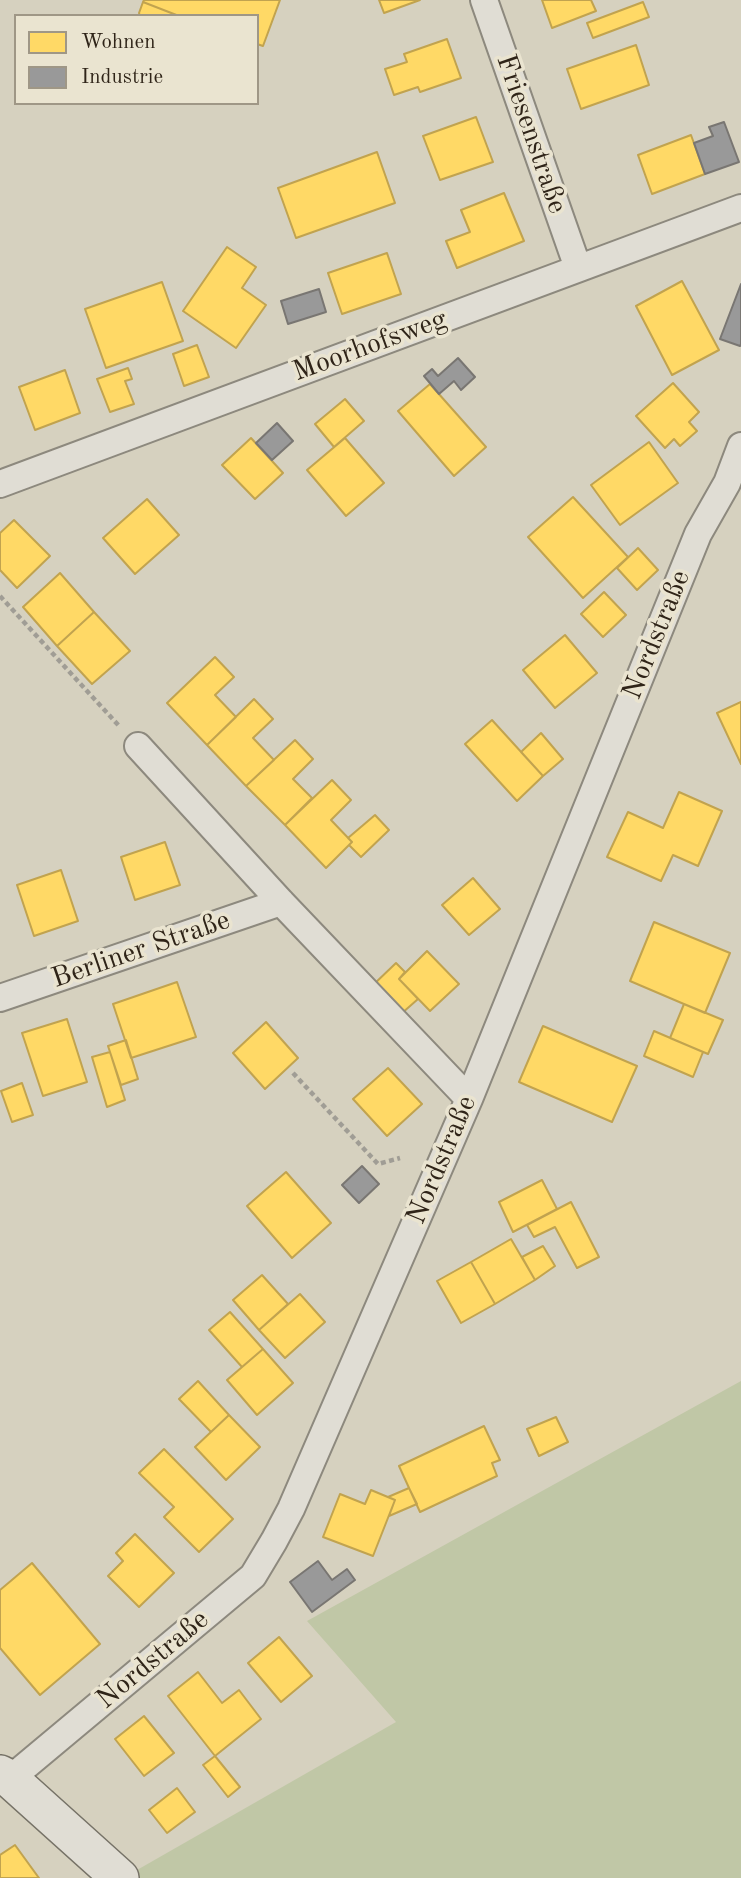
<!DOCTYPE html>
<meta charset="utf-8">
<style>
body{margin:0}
#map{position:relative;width:741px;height:1878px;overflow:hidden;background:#d6d1bf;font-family:"Old Standard TT",serif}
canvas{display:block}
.legend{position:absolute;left:14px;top:14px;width:245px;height:91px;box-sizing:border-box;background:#eae4d0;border:2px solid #9f9786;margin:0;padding:9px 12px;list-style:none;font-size:21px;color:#2f2418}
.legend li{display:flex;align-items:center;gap:14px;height:35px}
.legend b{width:35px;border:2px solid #9f9786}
</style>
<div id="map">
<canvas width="741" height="1878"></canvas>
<ul class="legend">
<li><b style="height:19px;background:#ffd966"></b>Wohnen</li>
<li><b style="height:19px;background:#999"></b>Industrie</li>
</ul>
</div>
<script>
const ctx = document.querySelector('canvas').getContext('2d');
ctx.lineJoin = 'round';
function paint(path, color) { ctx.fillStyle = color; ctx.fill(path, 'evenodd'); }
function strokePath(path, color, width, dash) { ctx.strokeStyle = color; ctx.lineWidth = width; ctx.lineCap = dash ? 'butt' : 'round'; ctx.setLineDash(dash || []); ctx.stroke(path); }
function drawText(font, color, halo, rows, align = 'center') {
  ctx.font = font + ' "Old Standard TT",serif'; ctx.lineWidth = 7; ctx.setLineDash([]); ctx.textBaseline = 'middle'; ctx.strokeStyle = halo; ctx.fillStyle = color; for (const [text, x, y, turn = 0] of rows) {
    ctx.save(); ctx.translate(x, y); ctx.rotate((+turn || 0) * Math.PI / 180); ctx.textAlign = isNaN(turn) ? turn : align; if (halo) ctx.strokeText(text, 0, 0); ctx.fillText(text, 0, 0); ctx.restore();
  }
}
const green = new Path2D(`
 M 741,1381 L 741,1878 L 134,1878 L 130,1874 L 396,1722 L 307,1621 Z`);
const homes = new Path2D(`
 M 144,0 L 280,0 L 263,46 L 257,44 L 257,16 L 179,16 L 143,2 Z
 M 379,0 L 420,0 L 384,13 Z
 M 542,0 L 591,0 L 596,11 L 552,28 Z
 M 143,2 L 179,16 L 140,16 L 139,13 Z
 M 643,2 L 649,17 L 593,38 L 587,23 Z
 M 447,39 L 461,78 L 420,92 L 418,87 L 394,95 L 385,69 L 407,62 L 404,54 Z
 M 636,45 L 649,85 L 581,109 L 567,69 Z
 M 476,117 L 493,162 L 440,180 L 423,136 Z
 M 691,135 L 705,174 L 652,194 L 638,155 Z
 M 377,152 L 395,203 L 296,238 L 278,188 Z
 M 504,193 L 524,241 L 457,268 L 446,241 L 470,232 L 461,210 Z
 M 227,247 L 256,267 L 242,288 L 266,305 L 236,348 L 183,311 Z
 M 387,253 L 401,294 L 342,314 L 328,273 Z
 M 682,281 L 719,350 L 672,375 L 636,306 Z
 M 162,282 L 183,341 L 106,368 L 85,309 Z
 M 197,345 L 209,377 L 184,386 L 173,354 Z
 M 128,368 L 132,379 L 125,381 L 134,404 L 110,412 L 97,379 Z
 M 65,370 L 80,413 L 35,430 L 19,387 Z
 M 673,383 L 699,412 L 689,422 L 697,431 L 680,446 L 674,439 L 665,448 L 636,416 Z
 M 430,384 L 486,447 L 454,476 L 398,411 Z
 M 345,399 L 364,421 L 334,447 L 315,424 Z
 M 251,438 L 283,473 L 255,499 L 222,465 Z
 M 345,438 L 384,483 L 346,516 L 307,470 Z
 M 649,442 L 678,483 L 620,525 L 591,485 Z
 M 573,497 L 628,557 L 583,598 L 528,537 Z
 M 147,499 L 179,535 L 135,574 L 103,538 Z
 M 14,520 L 50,556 L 17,588 L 0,570 L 0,533 Z
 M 638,548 L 658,570 L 637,590 L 617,568 Z
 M 60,573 L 94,612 L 57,646 L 23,607 Z
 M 604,592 L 626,615 L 603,637 L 581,614 Z
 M 94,612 L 130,651 L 92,684 L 57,646 Z
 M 565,635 L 597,673 L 555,708 L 523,670 Z
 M 215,657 L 234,677 L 215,695 L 236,717 L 207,745 L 167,703 Z
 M 254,699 L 273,719 L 253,738 L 274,760 L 246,786 L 207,745 Z
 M 741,702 L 741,764 L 717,713 Z
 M 492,720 L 543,776 L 517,801 L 465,744 Z
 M 541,733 L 563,759 L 543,776 L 521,752 Z
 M 295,740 L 313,759 L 293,779 L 312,798 L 285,825 L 246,786 Z
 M 332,780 L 351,800 L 331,820 L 352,842 L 326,868 L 285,825 Z
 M 679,792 L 722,811 L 698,866 L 673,855 L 661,881 L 607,857 L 628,812 L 663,828 Z
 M 375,815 L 389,830 L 361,857 L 349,845 L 352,842 L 348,838 Z
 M 165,842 L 180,885 L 135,900 L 121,857 Z
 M 61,870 L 78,921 L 34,936 L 17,885 Z
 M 473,878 L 500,909 L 469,935 L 442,905 Z
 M 654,922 L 730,953 L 705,1013 L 630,981 Z
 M 427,951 L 459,984 L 430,1011 L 399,979 Z
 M 396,963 L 405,972 L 399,979 L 418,999 L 401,1014 L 372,986 Z
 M 177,982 L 196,1037 L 131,1058 L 113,1004 Z
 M 684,1004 L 723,1020 L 708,1054 L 670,1038 Z
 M 67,1019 L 87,1082 L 43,1096 L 22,1033 Z
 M 266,1022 L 298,1058 L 265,1089 L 233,1053 Z
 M 543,1026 L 637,1066 L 612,1122 L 519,1082 Z
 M 654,1031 L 703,1052 L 693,1077 L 644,1056 Z
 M 126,1040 L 138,1079 L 121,1085 L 108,1046 Z
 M 110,1052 L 125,1100 L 107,1107 L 92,1057 Z
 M 388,1068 L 422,1104 L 387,1136 L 353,1099 Z
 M 22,1083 L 33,1115 L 12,1122 L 1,1091 Z
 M 286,1172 L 331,1223 L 292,1258 L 247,1206 Z
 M 542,1180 L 557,1209 L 513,1232 L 499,1202 Z
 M 571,1202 L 599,1257 L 577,1268 L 555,1227 L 534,1237 L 527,1225 Z
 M 511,1239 L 535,1280 L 495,1304 L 471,1262 Z
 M 543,1246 L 555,1266 L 535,1280 L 522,1257 Z
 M 471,1262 L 495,1304 L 461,1323 L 437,1281 Z
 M 262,1275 L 288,1304 L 259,1330 L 233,1300 Z
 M 300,1294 L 325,1322 L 285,1358 L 259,1330 Z
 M 230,1312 L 263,1349 L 242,1367 L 209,1330 Z
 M 263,1349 L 293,1383 L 257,1415 L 227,1380 Z
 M 198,1381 L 229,1415 L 211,1432 L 179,1399 Z
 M 229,1415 L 260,1447 L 226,1480 L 195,1447 Z
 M 556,1417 L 568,1442 L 539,1456 L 527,1429 Z
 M 484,1426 L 500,1460 L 492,1463 L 497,1476 L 420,1512 L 399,1466 Z
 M 164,1449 L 233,1519 L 199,1552 L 164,1517 L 174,1507 L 139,1473 Z
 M 409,1488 L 417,1504 L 389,1516 L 395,1500 L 388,1497 Z
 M 371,1490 L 395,1500 L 373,1556 L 323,1537 L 340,1494 L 365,1504 Z
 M 135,1534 L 174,1573 L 139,1607 L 108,1576 L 123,1561 L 116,1553 Z
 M 32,1563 L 100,1644 L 40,1695 L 0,1648 L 0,1590 Z
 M 279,1637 L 312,1676 L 281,1702 L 248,1663 Z
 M 198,1672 L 222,1703 L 239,1690 L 261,1719 L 215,1756 L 168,1696 Z
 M 144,1716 L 174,1753 L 144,1776 L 115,1739 Z
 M 215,1756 L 240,1787 L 228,1797 L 203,1765 Z
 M 177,1788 L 195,1812 L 167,1833 L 149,1810 Z
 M 15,1845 L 39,1878 L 0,1878 L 0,1855 Z`);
const industry = new Path2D(`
 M 724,122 L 739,162 L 705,174 L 694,143 L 713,136 L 709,127 Z
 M 741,284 L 741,344 L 740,346 L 720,339 Z
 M 319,289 L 326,312 L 288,324 L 281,301 Z
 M 458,358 L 475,377 L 461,390 L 454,381 L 439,394 L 424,376 L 432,369 L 438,376 Z
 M 277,423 L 293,441 L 272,460 L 256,443 Z
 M 362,1166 L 379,1184 L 359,1203 L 342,1185 Z
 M 318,1561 L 332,1580 L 347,1569 L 355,1580 L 312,1612 L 290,1582 Z`);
const path = new Path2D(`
 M 0,596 L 120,727
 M 293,1073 L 378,1164 L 400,1158`);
const street = new Path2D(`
 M 484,0 L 578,268
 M 0,484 L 741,208
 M 138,746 L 281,902 L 469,1099
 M 0,998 L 281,902
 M 10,1779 L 253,1576 L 274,1541 L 291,1509 L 469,1099 L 698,534 L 727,483 L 741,446`);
const secondary = new Path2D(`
 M 0,1774 L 10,1779 L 120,1878`);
const streetNames = [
 ["Friesenstraße",531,134,71],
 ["Moorhofsweg",370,346,-20],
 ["Nordstraße",657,635,-68],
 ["Berliner Straße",141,950,-19],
 ["Nordstraße",442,1160,-67],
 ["Nordstraße",153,1660,-40]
];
paint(green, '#c0c7a6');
paint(homes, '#ffd966');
strokePath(homes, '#c1a34f', 2);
paint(industry, '#999');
strokePath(industry, '#797672', 2);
strokePath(street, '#8d897e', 30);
strokePath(secondary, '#767267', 40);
strokePath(path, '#a09d95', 4.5, [5, 3.5]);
strokePath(street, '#e0ddd4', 26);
strokePath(secondary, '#e0ddd4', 37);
drawText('28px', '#2f2418', '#eae4d0', streetNames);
</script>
